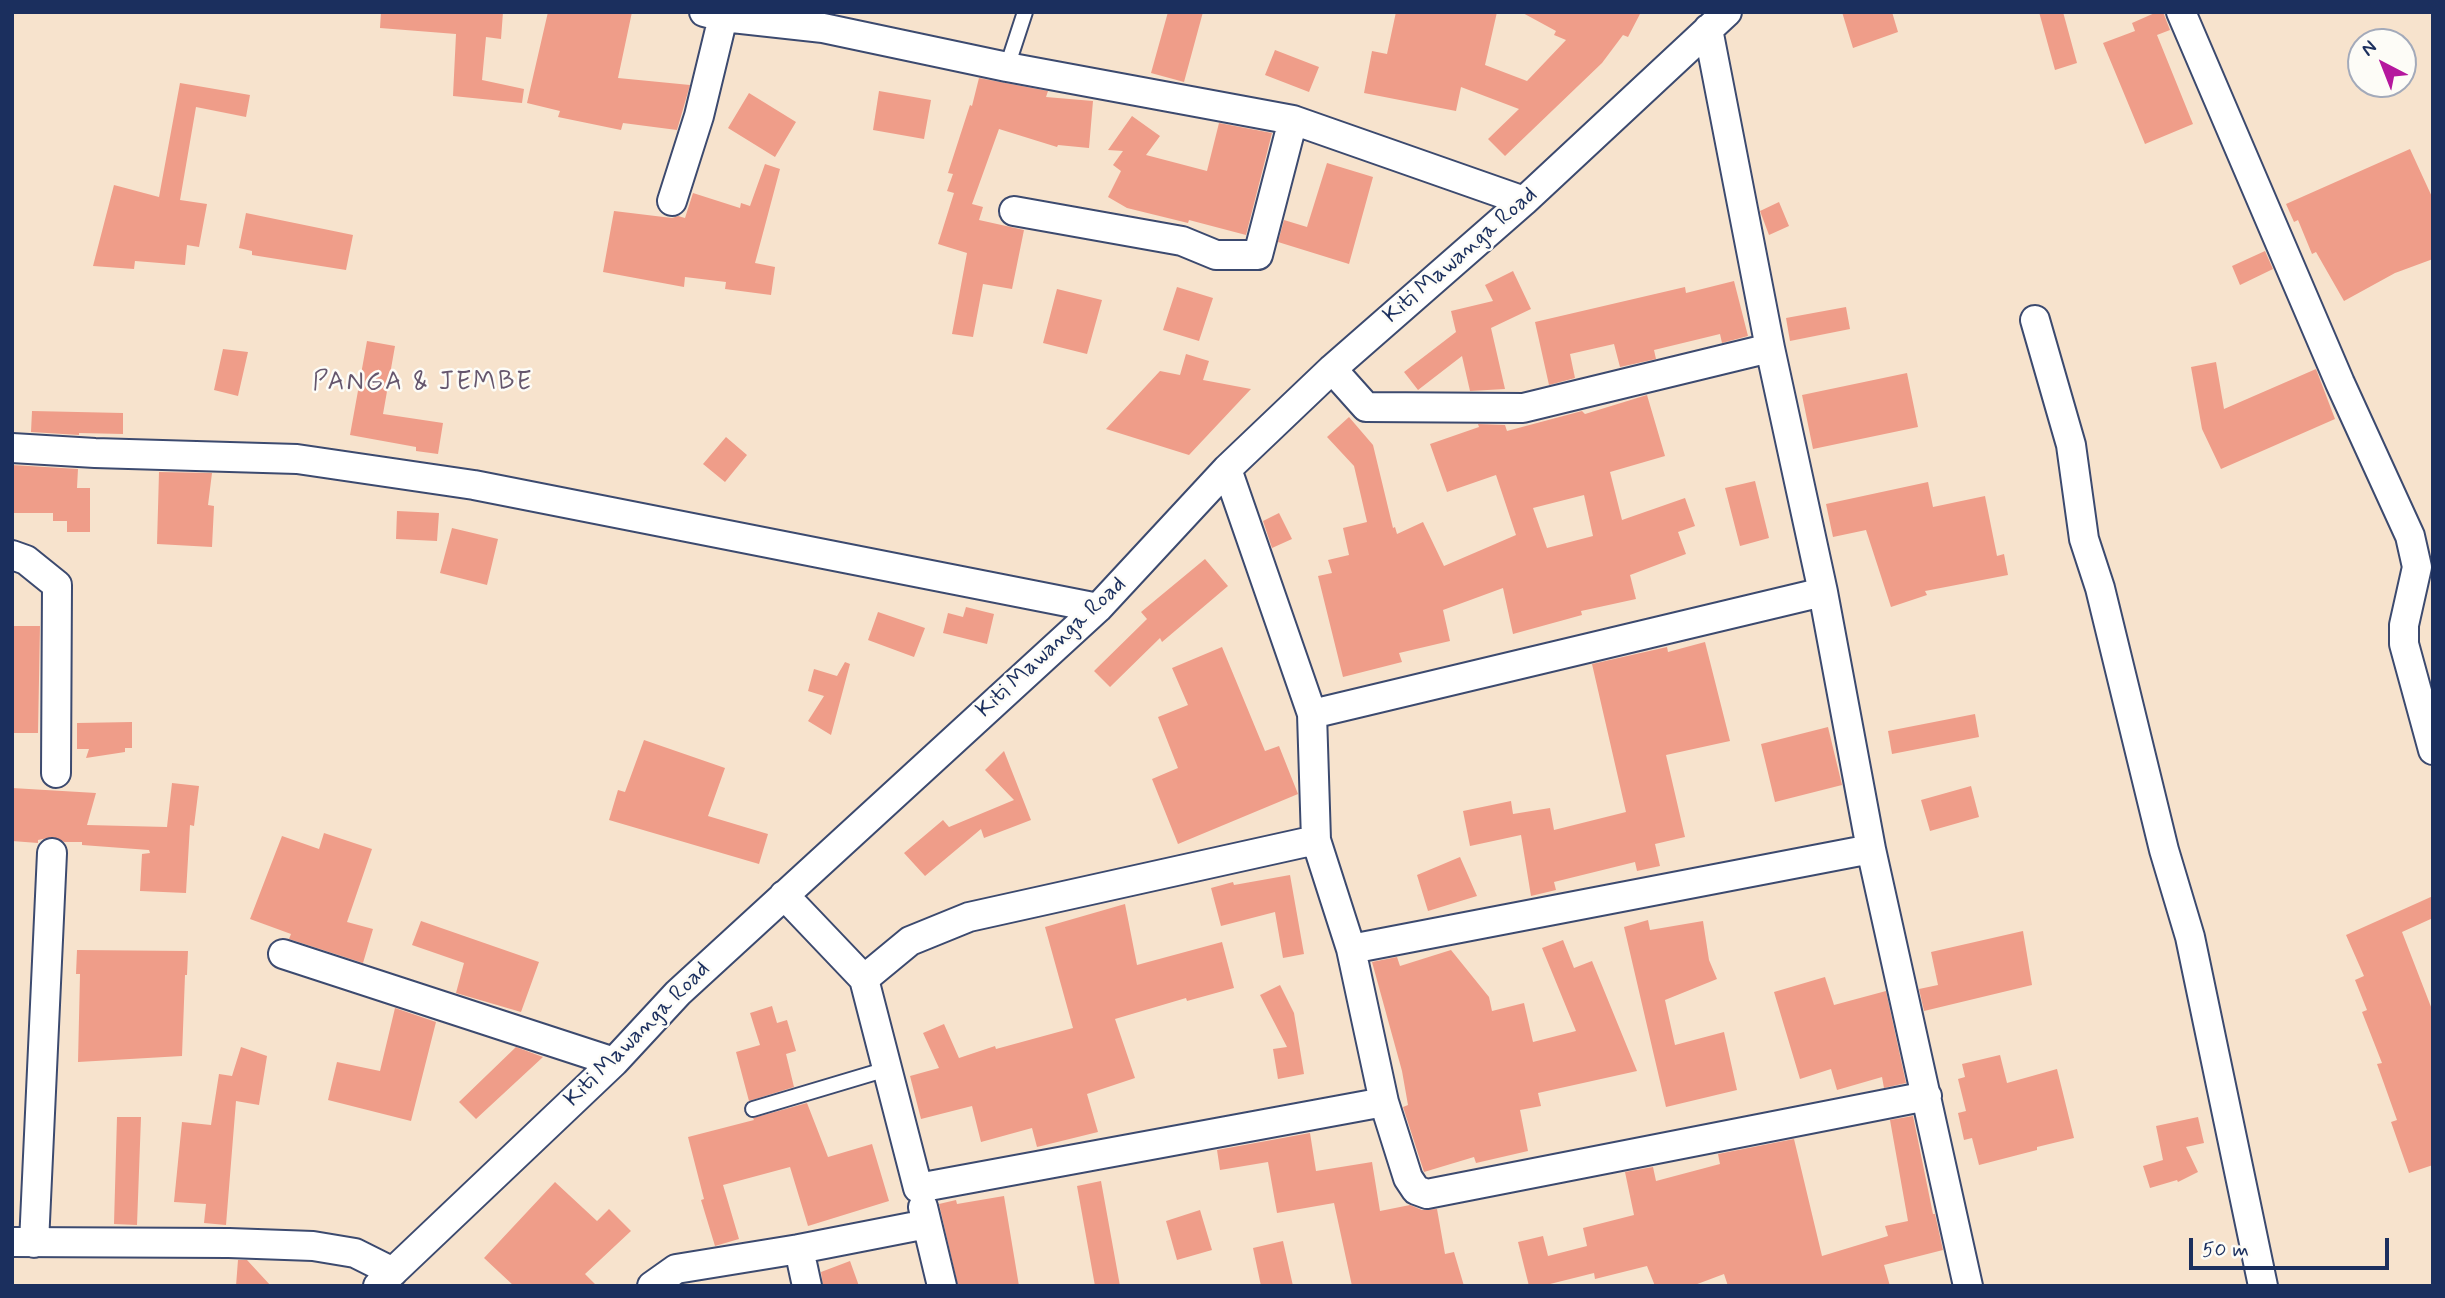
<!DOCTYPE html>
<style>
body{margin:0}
#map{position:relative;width:2445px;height:1298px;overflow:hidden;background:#f7e3cd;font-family:Mynerve,sans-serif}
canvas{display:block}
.frame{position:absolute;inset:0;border:14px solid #1b2f5e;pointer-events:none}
.north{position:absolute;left:2347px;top:28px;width:70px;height:70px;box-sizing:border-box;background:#fdfcf7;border:2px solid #a3aaba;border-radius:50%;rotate:318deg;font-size:19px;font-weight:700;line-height:28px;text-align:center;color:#1b2f5e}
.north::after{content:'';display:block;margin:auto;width:24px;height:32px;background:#b5179e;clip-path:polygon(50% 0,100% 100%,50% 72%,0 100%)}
.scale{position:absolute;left:2189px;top:1238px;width:200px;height:32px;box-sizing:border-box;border:4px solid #1b2f5e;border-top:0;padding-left:9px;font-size:21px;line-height:24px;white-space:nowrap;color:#1b2f5e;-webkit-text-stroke:5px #fdfcf7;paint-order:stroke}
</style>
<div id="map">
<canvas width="2445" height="1298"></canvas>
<div class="frame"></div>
<div class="north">N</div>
<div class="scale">50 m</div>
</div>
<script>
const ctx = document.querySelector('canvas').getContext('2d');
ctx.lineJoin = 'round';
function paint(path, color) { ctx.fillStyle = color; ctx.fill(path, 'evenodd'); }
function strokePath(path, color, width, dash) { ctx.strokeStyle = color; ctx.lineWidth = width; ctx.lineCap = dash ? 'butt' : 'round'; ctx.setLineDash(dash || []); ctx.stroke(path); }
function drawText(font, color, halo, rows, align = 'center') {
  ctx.font = font + ' Mynerve,sans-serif'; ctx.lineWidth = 5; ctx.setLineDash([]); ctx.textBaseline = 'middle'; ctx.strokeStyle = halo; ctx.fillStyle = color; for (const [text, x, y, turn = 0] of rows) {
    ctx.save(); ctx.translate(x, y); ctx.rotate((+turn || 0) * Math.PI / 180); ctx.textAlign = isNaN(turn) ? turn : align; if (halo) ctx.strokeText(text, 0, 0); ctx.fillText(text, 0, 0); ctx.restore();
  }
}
const building = new Path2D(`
 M 381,12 L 503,12 L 501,39 L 486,37 L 482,80 L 524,89 L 522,103 L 453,96 L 456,34 L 380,28 Z
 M 548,12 L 632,12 L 618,78 L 690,85 L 677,130 L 623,123 L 621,130 L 558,117 L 560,111 L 527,103 Z
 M 1168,12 L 1203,12 L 1184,82 L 1151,73 Z
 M 1396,12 L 1497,12 L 1485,65 L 1527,81 L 1566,40 L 1554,35 L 1556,31 L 1521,12 L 1641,12 L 1628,37 L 1623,35 L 1602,63 L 1505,156 L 1488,139 L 1519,109 L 1461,87 L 1456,111 L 1364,93 L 1372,51 L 1387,54 Z
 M 1842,12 L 1892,12 L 1898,32 L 1853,48 Z
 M 2039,12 L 2063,12 L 2077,63 L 2055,70 Z
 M 2157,12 L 2163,12 L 2170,30 L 2157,35 L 2193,124 L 2145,144 L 2103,43 L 2135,31 L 2132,23 Z
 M 1275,50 L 1319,67 L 1309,92 L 1265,75 Z
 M 979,78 L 1048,91 L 1046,97 L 1093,101 L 1089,148 L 1058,145 L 1057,147 L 999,129 L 972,204 L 983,207 L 979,220 L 1024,230 L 1012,289 L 983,284 L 973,337 L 952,334 L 967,253 L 938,244 L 954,193 L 947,191 L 953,174 L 948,173 L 970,105 L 972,106 Z
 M 180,83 L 250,95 L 246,117 L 196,107 L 180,200 L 207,204 L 199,247 L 187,245 L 185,265 L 135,261 L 134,269 L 93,266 L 114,185 L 159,197 Z
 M 879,91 L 931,100 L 924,139 L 873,130 Z
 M 749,93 L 796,122 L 775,157 L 728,128 Z
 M 1132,116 L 1160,136 L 1146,155 L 1207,171 L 1219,123 L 1272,133 L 1246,235 L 1189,220 L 1188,223 L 1127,208 L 1108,197 L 1121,171 L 1113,165 L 1123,151 L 1108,150 Z
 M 2410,149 L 2433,199 L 2433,259 L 2395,273 L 2344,301 L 2316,252 L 2312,254 L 2298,220 L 2294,222 L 2286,204 Z
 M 1327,163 L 1373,177 L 1349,264 L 1278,242 L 1284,220 L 1307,227 Z
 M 765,164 L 780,169 L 755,263 L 775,267 L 771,295 L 725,289 L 726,282 L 685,277 L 684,287 L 603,272 L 614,211 L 672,218 L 678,216 L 685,218 L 693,193 L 740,208 L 741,203 L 750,206 Z
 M 1779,202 L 1789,226 L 1769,235 L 1760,211 Z
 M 246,213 L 353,235 L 346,270 L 252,255 L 252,251 L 239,248 Z
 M 2265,251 L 2273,269 L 2240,285 L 2232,266 Z
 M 1513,271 L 1531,309 L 1491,328 L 1505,389 L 1470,391 L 1462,356 L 1418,390 L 1404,372 L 1456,332 L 1451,311 L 1493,301 L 1485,285 Z
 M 1734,281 L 1748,336 L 1722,343 L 1720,334 L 1654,350 L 1656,359 L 1620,367 L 1614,344 L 1570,354 L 1575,378 L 1549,385 L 1535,322 L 1685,287 L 1686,293 Z
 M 1177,287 L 1213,298 L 1199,341 L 1163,330 Z
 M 1057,289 L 1102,300 L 1087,354 L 1043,343 Z
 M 1846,307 L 1850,329 L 1790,341 L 1786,318 Z
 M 367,341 L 395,346 L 383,414 L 443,423 L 438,454 L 416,451 L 416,447 L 350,435 Z
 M 223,349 L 248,352 L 238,396 L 214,390 Z
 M 1186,354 L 1209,361 L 1203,380 L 1251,389 L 1189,455 L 1106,429 L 1160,371 L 1180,375 Z
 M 2216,362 L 2224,409 L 2316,369 L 2335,419 L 2221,469 L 2202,429 L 2191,367 Z
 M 1907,373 L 1918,427 L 1813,449 L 1802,395 Z
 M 1647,395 L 1665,456 L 1610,472 L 1622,520 L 1685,498 L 1695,526 L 1678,532 L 1686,554 L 1630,575 L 1636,599 L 1581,611 L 1582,615 L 1513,634 L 1503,588 L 1443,610 L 1450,641 L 1399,653 L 1402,662 L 1343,677 L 1318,576 L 1332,573 L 1328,560 L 1349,555 L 1343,528 L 1367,522 L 1354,466 L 1327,437 L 1349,417 L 1373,445 L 1393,528 L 1395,527 L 1397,534 L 1423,522 L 1444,566 L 1516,535 L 1496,475 L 1447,492 L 1430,444 L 1479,427 L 1478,424 L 1505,425 L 1507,431 L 1582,411 L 1585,414 ZM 1584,495 L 1593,536 L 1547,548 L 1533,508 Z
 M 32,411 L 123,413 L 123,434 L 79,433 L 79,435 L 31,432 Z
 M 726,437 L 747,455 L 725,482 L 703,464 Z
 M 12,465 L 78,469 L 77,488 L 90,488 L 90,532 L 67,532 L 67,521 L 53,521 L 53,513 L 12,513 Z
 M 159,472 L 212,473 L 208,505 L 214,506 L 212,547 L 157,544 Z
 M 1755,481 L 1769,538 L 1740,546 L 1725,488 Z
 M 1928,482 L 1933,507 L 1985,496 L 1997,556 L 2004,554 L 2008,575 L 1925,591 L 1927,595 L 1891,607 L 1866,530 L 1833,537 L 1826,504 Z
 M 397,511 L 439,513 L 437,541 L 396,539 Z
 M 1279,513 L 1292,539 L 1272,548 L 1263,521 Z
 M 452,528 L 498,539 L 487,585 L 440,573 Z
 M 1205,559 L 1228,586 L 1162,642 L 1160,638 L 1110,687 L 1094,671 L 1147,619 L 1141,612 Z
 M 966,607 L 994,614 L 987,644 L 943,633 L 948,613 L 963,617 Z
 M 878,612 L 925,628 L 914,657 L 868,640 Z
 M 12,626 L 40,626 L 38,733 L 12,733 Z
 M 1705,642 L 1730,741 L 1666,755 L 1685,837 L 1655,844 L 1660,866 L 1637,871 L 1635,862 L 1554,882 L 1556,890 L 1531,896 L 1521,835 L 1470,846 L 1463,811 L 1511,801 L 1513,814 L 1550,808 L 1554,830 L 1626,812 L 1592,664 L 1667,647 L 1668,652 Z
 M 1222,647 L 1265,751 L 1279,746 L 1298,794 L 1178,844 L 1152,779 L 1178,768 L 1158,717 L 1188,705 L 1172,668 Z
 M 845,662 L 850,664 L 831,735 L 808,721 L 824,696 L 808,691 L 814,669 L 837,676 Z
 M 1975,714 L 1979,737 L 1892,754 L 1888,731 Z
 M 132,722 L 132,748 L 125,748 L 125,752 L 86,758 L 89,749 L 77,749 L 77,723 Z
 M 1828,727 L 1842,785 L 1775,802 L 1761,744 Z
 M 644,740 L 725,768 L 708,816 L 768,834 L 759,864 L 609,820 L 618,790 L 625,792 Z
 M 1004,751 L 1031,820 L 984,838 L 981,829 L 925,876 L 904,853 L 943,820 L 949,827 L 1014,800 L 985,770 Z
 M 172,783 L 199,786 L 194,826 L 190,825 L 186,893 L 140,891 L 142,854 L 150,853 L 149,850 L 82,845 L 82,842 L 64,842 L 53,837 L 38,840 L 38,843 L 12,841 L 12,788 L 96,793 L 87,825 L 167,827 Z
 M 1971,786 L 1979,817 L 1930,831 L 1921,800 Z
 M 324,833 L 372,849 L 347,922 L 373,929 L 363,963 L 289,939 L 291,934 L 250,919 L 282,836 L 319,849 Z
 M 1460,857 L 1477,896 L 1428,911 L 1417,875 Z
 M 1290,875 L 1304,954 L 1283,958 L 1275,912 L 1221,926 L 1211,888 L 1233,882 L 1234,885 Z
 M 2433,896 L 2433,918 L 2402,932 L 2433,1012 L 2433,1165 L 2409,1173 L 2391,1122 L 2397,1120 L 2377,1064 L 2382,1063 L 2362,1012 L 2367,1010 L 2355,980 L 2364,976 L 2346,935 Z
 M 1125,904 L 1137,965 L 1222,942 L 1234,988 L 1187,1001 L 1186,998 L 1115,1019 L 1135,1078 L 1087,1094 L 1098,1132 L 1037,1147 L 1032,1128 L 981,1142 L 972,1106 L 921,1119 L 910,1076 L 939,1068 L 923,1033 L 944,1024 L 959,1058 L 995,1046 L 996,1049 L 1073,1028 L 1045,927 Z
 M 1648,920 L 1650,930 L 1703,921 L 1709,960 L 1717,979 L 1665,1000 L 1675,1045 L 1724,1032 L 1737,1090 L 1666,1107 L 1624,927 Z
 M 421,921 L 539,962 L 521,1012 L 456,993 L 464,963 L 412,945 Z
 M 2023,931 L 2032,985 L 1924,1011 L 1919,989 L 1938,985 L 1931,952 Z
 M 1563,940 L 1574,968 L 1592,961 L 1637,1071 L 1538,1093 L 1541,1106 L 1520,1110 L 1528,1151 L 1476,1163 L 1474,1157 L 1424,1172 L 1403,1107 L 1408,1105 L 1402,1071 L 1372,962 L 1397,957 L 1400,966 L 1451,950 L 1489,997 L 1492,1011 L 1524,1003 L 1533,1042 L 1576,1031 L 1542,948 Z
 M 77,950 L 188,951 L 187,975 L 185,975 L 182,1056 L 78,1062 L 80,974 L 76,974 Z
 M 1825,977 L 1834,1005 L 1886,991 L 1906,1083 L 1884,1088 L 1882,1077 L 1837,1090 L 1831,1069 L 1800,1079 L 1774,992 Z
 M 1280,985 L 1294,1013 L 1304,1074 L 1278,1079 L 1273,1049 L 1287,1047 L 1260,995 Z
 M 772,1006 L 777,1023 L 787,1020 L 796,1051 L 786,1054 L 794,1087 L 749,1101 L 736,1052 L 760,1045 L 750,1013 Z
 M 395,1008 L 436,1022 L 411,1121 L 328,1100 L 337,1062 L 380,1071 Z
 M 241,1047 L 267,1056 L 259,1105 L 236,1101 L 226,1225 L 204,1223 L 206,1204 L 174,1202 L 182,1122 L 211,1125 L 219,1074 L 232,1076 Z
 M 516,1047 L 543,1057 L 476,1119 L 459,1102 Z
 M 2000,1055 L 2007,1083 L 2057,1069 L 2074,1138 L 2037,1147 L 2037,1150 L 1979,1165 L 1972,1138 L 1964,1140 L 1958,1113 L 1966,1111 L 1958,1079 L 1965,1077 L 1962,1064 Z
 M 807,1103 L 828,1157 L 872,1144 L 889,1201 L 808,1226 L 790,1167 L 723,1185 L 739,1239 L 715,1246 L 701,1200 L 704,1199 L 688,1137 L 754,1120 L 753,1118 Z
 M 1913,1116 L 1933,1214 L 1935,1214 L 1943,1250 L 1884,1265 L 1890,1286 L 1728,1286 L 1724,1274 L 1692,1286 L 1655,1286 L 1647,1266 L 1595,1279 L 1594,1273 L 1542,1286 L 1529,1286 L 1518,1242 L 1543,1236 L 1548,1256 L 1587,1246 L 1583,1228 L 1634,1215 L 1625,1172 L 1653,1167 L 1656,1181 L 1720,1164 L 1718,1154 L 1794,1139 L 1822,1256 L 1888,1236 L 1885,1226 L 1908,1221 L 1890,1120 Z
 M 117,1117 L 141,1117 L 137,1225 L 114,1224 Z
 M 2198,1117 L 2204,1143 L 2186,1147 L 2198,1172 L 2178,1182 L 2177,1180 L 2150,1188 L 2143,1166 L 2163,1160 L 2156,1126 Z
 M 1310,1133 L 1316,1171 L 1372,1162 L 1380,1211 L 1410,1205 L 1422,1210 L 1437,1209 L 1445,1254 L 1454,1252 L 1464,1286 L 1352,1286 L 1334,1203 L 1277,1213 L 1268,1162 L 1220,1170 L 1217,1150 Z
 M 1101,1181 L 1120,1286 L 1095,1286 L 1077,1186 Z
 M 555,1182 L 597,1221 L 609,1209 L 631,1231 L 585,1274 L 597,1286 L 514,1286 L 484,1258 Z
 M 1004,1196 L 1019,1286 L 958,1286 L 939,1204 L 956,1200 L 957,1204 Z
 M 1200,1210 L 1212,1250 L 1177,1260 L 1166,1221 Z
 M 1283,1241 L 1293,1286 L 1261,1286 L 1253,1248 Z
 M 238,1260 L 247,1260 L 271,1286 L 236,1286 Z
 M 850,1261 L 859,1286 L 823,1286 L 821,1272 Z`);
const lane = new Path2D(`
 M 1007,67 L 1025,12
 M 753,1109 L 887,1069`);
const street = new Path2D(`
 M 704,12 L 723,17 L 823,28 L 1007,67 L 1293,120 L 1524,201
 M 2181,12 L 2340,383 L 2410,536 L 2417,567 L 2404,625 L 2404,644 L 2433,750
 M 1708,29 L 1770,348 L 1823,592 L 1871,849 L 1968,1286
 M 672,201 L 699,116 L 723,17
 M 1014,211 L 1182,241 L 1216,255 L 1258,255 L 1293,120
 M 2035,320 L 2071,445 L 2084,539 L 2100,588 L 2164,850 L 2190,937 L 2263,1286
 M 1332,369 L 1366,407 L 1523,408 L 1770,348
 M 12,448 L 95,453 L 297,459 L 474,485 L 1098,608
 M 1227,469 L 1312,714 L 1823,592
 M 12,555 L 26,560 L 57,585 L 56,773
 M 1312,714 L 1316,840 L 1351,949 L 1384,1102 L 1408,1178 L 1416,1190 L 1427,1194 L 1927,1096
 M 784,895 L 864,979 L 918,1188 L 1384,1102
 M 1351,949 L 1871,849
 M 283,954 L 614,1062
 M 864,979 L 910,941 L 969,917 L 1316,840
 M 923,1207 L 942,1286
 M 12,1242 L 229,1243 L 313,1246 L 355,1253 L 393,1272
 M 34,1243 L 52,853
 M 799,1249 L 807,1286
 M 378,1286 L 614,1062 L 678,993 L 1098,608 L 1227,469 L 1332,369 L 1524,201 L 1727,12
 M 652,1286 L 676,1269 L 799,1249 L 927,1224`);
const streetNames = [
 ["Kiti Mawanga Road",1461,256,-41],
 ["Kiti Mawanga Road",1052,648,-43],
 ["Kiti Mawanga Road",638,1035,-45]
];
const quarterNames = [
 ["PANGA & JEMBE",423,384]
];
paint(building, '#ef9d89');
strokePath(lane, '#3c4a6f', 18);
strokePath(street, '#3c4a6f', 32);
strokePath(lane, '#fff', 14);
strokePath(street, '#fff', 28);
drawText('23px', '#1b2f5e', '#fdfcf7', streetNames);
ctx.letterSpacing = '2px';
drawText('26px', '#65566d', '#fdfcf7', quarterNames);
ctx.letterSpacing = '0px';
</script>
